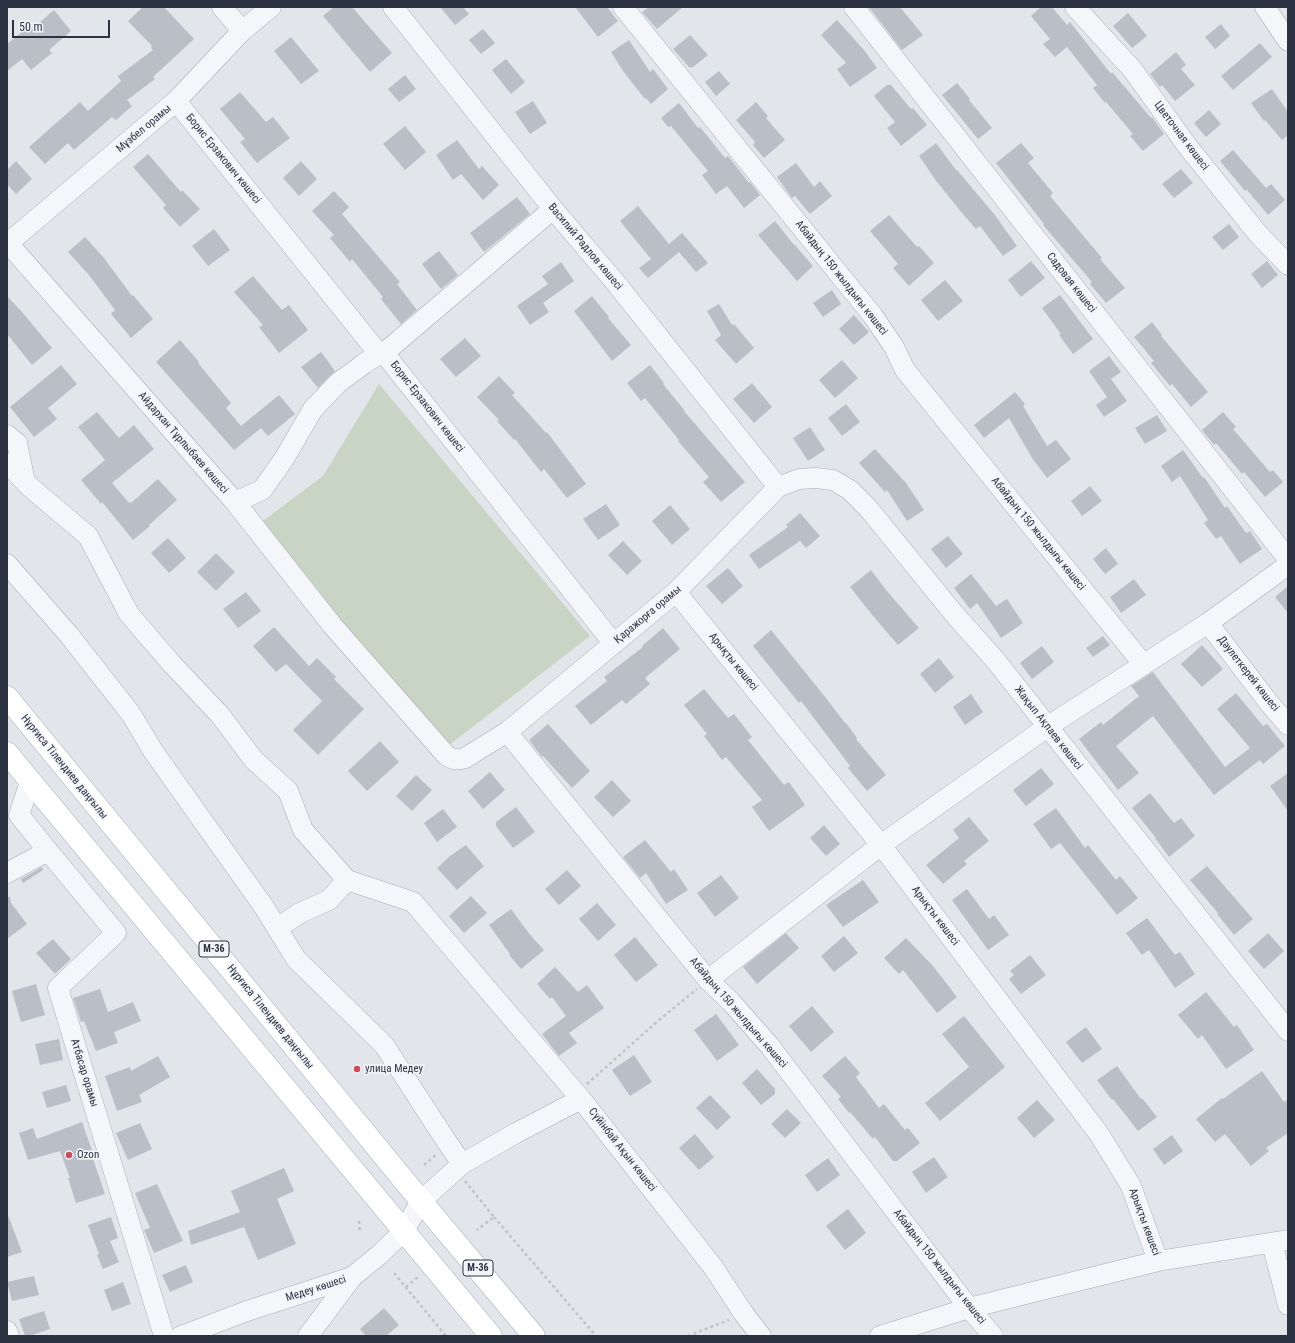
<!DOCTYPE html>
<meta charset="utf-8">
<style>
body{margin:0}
#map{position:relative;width:1295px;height:1343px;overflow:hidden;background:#e2e5ea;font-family:"Roboto Condensed",sans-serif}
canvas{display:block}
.frame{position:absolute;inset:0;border:8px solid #2b3342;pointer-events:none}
.scale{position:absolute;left:12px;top:20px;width:98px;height:18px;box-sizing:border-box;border:2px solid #2b3342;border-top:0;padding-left:5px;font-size:12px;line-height:14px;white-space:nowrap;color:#2b3342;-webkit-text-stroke:3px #f2f4f8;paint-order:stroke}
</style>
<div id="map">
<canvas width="1295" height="1343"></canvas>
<div class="frame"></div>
<div class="scale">50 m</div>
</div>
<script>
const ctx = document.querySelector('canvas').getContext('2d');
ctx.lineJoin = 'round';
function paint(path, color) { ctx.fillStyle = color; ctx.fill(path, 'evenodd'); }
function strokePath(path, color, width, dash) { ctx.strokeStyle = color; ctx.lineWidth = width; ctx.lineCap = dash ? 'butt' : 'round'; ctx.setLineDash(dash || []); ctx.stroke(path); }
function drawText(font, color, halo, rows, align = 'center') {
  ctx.font = font + ' "Roboto Condensed",sans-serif'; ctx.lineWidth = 3.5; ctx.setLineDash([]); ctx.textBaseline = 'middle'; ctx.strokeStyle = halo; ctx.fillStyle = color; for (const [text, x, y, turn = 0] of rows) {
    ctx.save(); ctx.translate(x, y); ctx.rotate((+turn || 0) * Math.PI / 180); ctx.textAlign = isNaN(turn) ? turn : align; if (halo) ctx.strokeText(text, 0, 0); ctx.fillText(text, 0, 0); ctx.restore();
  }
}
const green = new Path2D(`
 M 379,384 L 590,636 L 448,746 L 259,524 L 323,476 Z`);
const building = new Path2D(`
 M 143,7 L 164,7 L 194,39 L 153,77 L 155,79 L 127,100 L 132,106 L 116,120 L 112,117 L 74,150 L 68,143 L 45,164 L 29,147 L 80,102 L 88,111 L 121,81 L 118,76 L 153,50 L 151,48 L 152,46 L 128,21 Z
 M 334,7 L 352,7 L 392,53 L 370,72 L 323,16 Z
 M 440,7 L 463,7 L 469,14 L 455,25 Z
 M 575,7 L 607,7 L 618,21 L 598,37 Z
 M 649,7 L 683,7 L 657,29 L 642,12 Z
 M 869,7 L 900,7 L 923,35 L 902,50 Z
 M 1041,7 L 1052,7 L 1067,25 L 1070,22 L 1111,74 L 1112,72 L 1151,118 L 1152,117 L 1164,134 L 1143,151 L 1130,136 L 1133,134 L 1106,102 L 1105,103 L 1093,88 L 1097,85 L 1067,47 L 1055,57 L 1043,44 L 1050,39 L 1031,16 Z
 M 54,10 L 71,31 L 49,50 L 52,53 L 31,70 L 22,59 L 7,71 L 7,44 L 29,26 L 32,29 Z
 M 1128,13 L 1147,36 L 1132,48 L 1113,26 Z
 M 837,20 L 864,50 L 877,68 L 850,87 L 837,69 L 846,63 L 821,35 Z
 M 1221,24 L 1230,36 L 1215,49 L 1205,37 Z
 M 483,29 L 495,43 L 481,54 L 469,40 Z
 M 690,35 L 708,55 L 693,67 L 689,67 L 673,49 Z
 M 291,37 L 319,71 L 301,84 L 274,51 Z
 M 629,40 L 650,72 L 653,69 L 668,89 L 651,104 L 646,98 L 645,99 L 623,71 L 611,52 Z
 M 1260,43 L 1272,57 L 1233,90 L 1221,76 Z
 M 1176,52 L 1186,65 L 1181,69 L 1195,85 L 1175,101 L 1162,85 L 1160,87 L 1150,74 Z
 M 506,59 L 525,82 L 511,94 L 492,70 Z
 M 719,71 L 730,84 L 716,96 L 705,82 Z
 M 405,75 L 416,89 L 399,102 L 388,89 Z
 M 957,83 L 970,99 L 969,100 L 992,128 L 978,139 L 942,95 Z
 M 887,85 L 891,85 L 911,109 L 913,108 L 927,125 L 901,146 L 887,128 L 895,122 L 874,96 Z
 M 1272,89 L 1288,112 L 1288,135 L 1282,140 L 1265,120 L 1264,121 L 1251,103 Z
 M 240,92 L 266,122 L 273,117 L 290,138 L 257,163 L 240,142 L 245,139 L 220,109 Z
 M 533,101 L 547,123 L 530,134 L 515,112 Z
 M 756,102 L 768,116 L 766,118 L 785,140 L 764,158 L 753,145 L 755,142 L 736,120 Z
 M 679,103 L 698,128 L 700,127 L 725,158 L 728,156 L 749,183 L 750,182 L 760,195 L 744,208 L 727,186 L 716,194 L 702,175 L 708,171 L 671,126 L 668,127 L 661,118 Z
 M 1209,110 L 1221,124 L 1206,137 L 1194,123 Z
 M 405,126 L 426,152 L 405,170 L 383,144 Z
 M 457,140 L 479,169 L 482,166 L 499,185 L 483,200 L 461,174 L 453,180 L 436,155 Z
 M 936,143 L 956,170 L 957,170 L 994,214 L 1017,246 L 1003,256 L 980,226 L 976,229 L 962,213 L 937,182 L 919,156 Z
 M 1021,143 L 1034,158 L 1028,163 L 1053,193 L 1050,196 L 1102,258 L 1100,259 L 1125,288 L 1106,303 L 1090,284 L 1092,282 L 1043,225 L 1044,224 L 996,163 Z
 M 1233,150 L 1266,188 L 1271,184 L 1285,200 L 1268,215 L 1247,190 L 1245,191 L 1220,161 Z
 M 148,154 L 181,192 L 182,190 L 200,209 L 180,227 L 163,208 L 166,205 L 133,167 Z
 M 16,161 L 32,179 L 16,194 L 7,184 L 7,170 Z
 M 301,161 L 317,179 L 299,196 L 283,178 Z
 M 796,163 L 814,187 L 820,181 L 832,196 L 810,214 L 795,196 L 792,198 L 777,177 Z
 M 1181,169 L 1193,183 L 1174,198 L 1162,184 Z
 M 334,191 L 349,207 L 342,214 L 400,282 L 397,284 L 417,310 L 401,324 L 381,299 L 383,297 L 352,259 L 350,262 L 330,238 L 334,235 L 312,211 Z
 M 517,197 L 530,214 L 484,252 L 470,233 Z
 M 638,206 L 669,244 L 682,233 L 708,263 L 696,272 L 679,252 L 648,278 L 639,268 L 651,259 L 620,221 Z
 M 889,215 L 917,247 L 919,246 L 934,263 L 909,286 L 893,268 L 898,264 L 870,231 Z
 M 775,221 L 794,245 L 794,244 L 813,266 L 797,281 L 758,235 Z
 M 1229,224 L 1239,237 L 1223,250 L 1212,237 Z
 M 214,229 L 230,250 L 208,266 L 192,246 Z
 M 85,237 L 104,258 L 132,296 L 133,295 L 153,319 L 131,338 L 111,314 L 115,310 L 89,275 L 68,252 Z
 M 439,251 L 458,275 L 441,289 L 422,264 Z
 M 1031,261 L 1045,278 L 1021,297 L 1008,280 Z
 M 1267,261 L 1278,275 L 1262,288 L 1251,274 Z
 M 561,262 L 574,281 L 543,303 L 549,312 L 530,325 L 517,306 L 548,284 L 542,276 Z
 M 253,276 L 282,310 L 289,305 L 308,330 L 279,353 L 259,327 L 263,325 L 234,292 Z
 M 945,280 L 963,301 L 938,321 L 921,300 Z
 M 832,290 L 841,304 L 823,317 L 813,303 Z
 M 1060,295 L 1093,339 L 1073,354 L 1059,335 L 1061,334 L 1042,308 Z
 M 7,296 L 22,312 L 52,348 L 32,365 L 7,334 Z
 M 592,296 L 609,317 L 608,318 L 631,345 L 612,361 L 574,311 Z
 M 719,304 L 732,325 L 734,324 L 754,348 L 736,364 L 715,340 L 721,335 L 707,311 Z
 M 854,315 L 869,332 L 854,345 L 839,329 Z
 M 1152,322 L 1162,335 L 1161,336 L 1208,392 L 1191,407 L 1172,384 L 1170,386 L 1151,363 L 1154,361 L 1134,337 Z
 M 465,338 L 481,356 L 456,377 L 440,359 Z
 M 180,340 L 199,362 L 198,363 L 231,403 L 226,408 L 241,426 L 279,395 L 295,414 L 268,436 L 261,428 L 234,450 L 156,362 Z
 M 321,352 L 335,371 L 318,388 L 301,367 Z
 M 1109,356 L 1121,372 L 1111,379 L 1127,401 L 1104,417 L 1096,405 L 1107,397 L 1089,371 Z
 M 842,360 L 858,378 L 835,398 L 819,380 Z
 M 61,365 L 77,384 L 48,408 L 57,419 L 34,437 L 10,407 Z
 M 650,365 L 664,383 L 663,384 L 685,411 L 684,411 L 745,482 L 721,502 L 703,482 L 709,477 L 678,441 L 679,440 L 645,398 L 641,401 L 627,383 Z
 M 499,376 L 515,393 L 512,395 L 546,433 L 547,432 L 586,484 L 567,498 L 544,469 L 541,472 L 515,439 L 514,440 L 497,421 L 499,420 L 477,397 Z
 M 752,383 L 772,407 L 754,423 L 733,399 Z
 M 1015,392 L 1025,404 L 1023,406 L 1047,446 L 1056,440 L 1071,459 L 1047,478 L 1032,458 L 1009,418 L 984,438 L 974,425 Z
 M 846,404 L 860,422 L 842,436 L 828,418 Z
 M 97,412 L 119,438 L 134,425 L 154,449 L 112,483 L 129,503 L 130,502 L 131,503 L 158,479 L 177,500 L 149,525 L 150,526 L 133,540 L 102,502 L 101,504 L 81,480 L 105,460 L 78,427 Z
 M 1223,412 L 1236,427 L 1233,429 L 1270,472 L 1273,470 L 1283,482 L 1265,497 L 1244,472 L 1242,474 L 1216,443 L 1214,445 L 1202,430 Z
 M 1157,415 L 1167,431 L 1145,444 L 1135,428 Z
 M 810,427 L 825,450 L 808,461 L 793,438 Z
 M 875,449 L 906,483 L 924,510 L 907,521 L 887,490 L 885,492 L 859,463 Z
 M 1183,450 L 1203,478 L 1204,477 L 1225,508 L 1227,506 L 1246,533 L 1250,531 L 1262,549 L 1240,564 L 1221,536 L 1216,539 L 1204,523 L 1208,520 L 1180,476 L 1172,482 L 1161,466 Z
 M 1090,486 L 1102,501 L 1082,516 L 1071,501 Z
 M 606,504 L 620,525 L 598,540 L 583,519 Z
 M 670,505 L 690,529 L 672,545 L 652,521 Z
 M 800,513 L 820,536 L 806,548 L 800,541 L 759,569 L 749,555 L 788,527 L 786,525 Z
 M 948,536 L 963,554 L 946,568 L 931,549 Z
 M 168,538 L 186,558 L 169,573 L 151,553 Z
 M 623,541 L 642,561 L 627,575 L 608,555 Z
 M 1106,548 L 1118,564 L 1105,574 L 1093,559 Z
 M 216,553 L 235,572 L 216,591 L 197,572 Z
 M 728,568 L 743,586 L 722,604 L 706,586 Z
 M 871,570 L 886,590 L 919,628 L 898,645 L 873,616 L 850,587 Z
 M 971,574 L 996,606 L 1007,599 L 1023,623 L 1001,638 L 977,603 L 970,609 L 954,588 Z
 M 1134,579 L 1146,595 L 1121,613 L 1110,597 Z
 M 1288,586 L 1288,613 L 1275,597 Z
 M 246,592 L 261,611 L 238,628 L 223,609 Z
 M 274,627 L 309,666 L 317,658 L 336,677 L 334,679 L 364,709 L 318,755 L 293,730 L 322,701 L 286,664 L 276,672 L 253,646 Z
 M 663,628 L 680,649 L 645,678 L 650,684 L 626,704 L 622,700 L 591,725 L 575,706 L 607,681 L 604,677 L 643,647 L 642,646 Z
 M 771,630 L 826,698 L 845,723 L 846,723 L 857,738 L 856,739 L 886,775 L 867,791 L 848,768 L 850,766 L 801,701 L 799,703 L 753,646 Z
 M 1103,636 L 1110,645 L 1093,657 L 1086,648 Z
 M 1202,645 L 1223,669 L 1202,687 L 1181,664 Z
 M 1042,646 L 1054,662 L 1032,679 L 1020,663 Z
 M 939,658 L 954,677 L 935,693 L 920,674 Z
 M 1153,672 L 1225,767 L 1250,748 L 1217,709 L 1236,693 L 1263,726 L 1267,724 L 1285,746 L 1263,764 L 1260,760 L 1214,795 L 1153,716 L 1116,746 L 1139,773 L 1118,790 L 1079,739 L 1101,722 L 1103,725 L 1139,696 L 1131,686 Z
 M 704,689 L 728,718 L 734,714 L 752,737 L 748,740 L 784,785 L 789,782 L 805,805 L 769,831 L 752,807 L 762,800 L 726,757 L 722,760 L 704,736 L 707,734 L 684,705 Z
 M 971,694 L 983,712 L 965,725 L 953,707 Z
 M 548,724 L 590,771 L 572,788 L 543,756 L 542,757 L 529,740 Z
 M 380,741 L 399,762 L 367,791 L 348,771 Z
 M 1041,768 L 1054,784 L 1026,806 L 1013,790 Z
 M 490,772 L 505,790 L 483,809 L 468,791 Z
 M 1288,773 L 1288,811 L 1270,786 Z
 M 416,775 L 432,790 L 412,811 L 396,796 Z
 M 612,780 L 631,801 L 613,817 L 594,797 Z
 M 1150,793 L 1174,823 L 1181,818 L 1195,836 L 1169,857 L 1155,838 L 1156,838 L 1132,808 Z
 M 516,807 L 535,832 L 513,848 L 496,826 L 496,822 Z
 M 1056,808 L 1085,848 L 1088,845 L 1116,880 L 1120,876 L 1138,898 L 1117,915 L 1060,843 L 1051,849 L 1033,824 Z
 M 443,809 L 457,827 L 437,842 L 424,823 Z
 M 969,817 L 989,841 L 964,861 L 967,864 L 943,884 L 926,865 L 959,838 L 953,830 Z
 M 824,825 L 840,844 L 826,856 L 810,838 Z
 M 645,840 L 671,872 L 674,869 L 688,890 L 666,904 L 646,873 L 640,878 L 623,857 Z
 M 466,845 L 484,866 L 457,890 L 437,868 L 450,856 Z
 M 1207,866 L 1253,919 L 1234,935 L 1217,914 L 1218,913 L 1190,880 Z
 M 42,867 L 43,870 L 23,883 L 21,879 Z
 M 567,870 L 581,886 L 559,905 L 545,889 Z
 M 721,875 L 739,898 L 715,917 L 697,893 Z
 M 863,880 L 879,902 L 843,927 L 826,905 Z
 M 967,889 L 989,919 L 994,915 L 1009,935 L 988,950 L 952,900 Z
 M 471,896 L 487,913 L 464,933 L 449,916 Z
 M 7,897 L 10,897 L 11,903 L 27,924 L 7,939 Z
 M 597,903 L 616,925 L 598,941 L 579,919 Z
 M 511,909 L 531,936 L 544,950 L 521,969 L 509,955 L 510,954 L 489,925 Z
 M 1147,918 L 1175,955 L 1180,952 L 1195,974 L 1175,988 L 1149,950 L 1142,955 L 1126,933 Z
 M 786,933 L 799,948 L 757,984 L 743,967 Z
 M 1268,933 L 1284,951 L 1264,969 L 1248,951 Z
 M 844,936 L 858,953 L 834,972 L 821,956 Z
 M 635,937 L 658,965 L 636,982 L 614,955 Z
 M 906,938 L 933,966 L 957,997 L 937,1013 L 903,970 L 899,974 L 884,958 Z
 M 53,939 L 71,959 L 55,974 L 36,953 Z
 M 1030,955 L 1046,975 L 1021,994 L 1009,979 L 1014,975 L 1010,971 Z
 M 555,967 L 578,992 L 587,985 L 604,1008 L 569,1033 L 577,1043 L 559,1056 L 542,1034 L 566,1016 L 552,997 L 550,999 L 537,984 Z
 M 36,984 L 45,1015 L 21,1022 L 12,991 Z
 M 100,989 L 108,1012 L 133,1002 L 141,1021 L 114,1032 L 118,1043 L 96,1051 L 84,1021 L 81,1022 L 73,998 Z
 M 1206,992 L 1234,1027 L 1237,1025 L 1254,1050 L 1226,1069 L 1202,1035 L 1198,1039 L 1178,1015 Z
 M 812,1006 L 834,1032 L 811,1052 L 789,1026 Z
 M 716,1014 L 739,1045 L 717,1061 L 694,1030 Z
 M 964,1016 L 1005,1067 L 940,1121 L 925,1103 L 969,1067 L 942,1034 Z
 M 1086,1027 L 1102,1049 L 1082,1063 L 1066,1042 Z
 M 59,1039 L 63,1060 L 40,1065 L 35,1044 Z
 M 634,1055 L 652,1082 L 630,1096 L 612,1070 Z
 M 158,1056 L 170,1077 L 139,1095 L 142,1102 L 117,1111 L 105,1076 L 130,1067 L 131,1071 Z
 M 845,1056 L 860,1073 L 856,1077 L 879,1108 L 884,1104 L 905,1130 L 908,1128 L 920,1143 L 897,1161 L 893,1161 L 875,1137 L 873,1139 L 850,1112 L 849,1113 L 838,1099 L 841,1097 L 822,1076 Z
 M 1117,1066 L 1141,1099 L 1142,1098 L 1157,1117 L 1138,1131 L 1113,1099 L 1112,1100 L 1097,1080 Z
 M 757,1069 L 775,1089 L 775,1094 L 761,1105 L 742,1083 Z
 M 1262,1071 L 1284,1102 L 1288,1099 L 1288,1133 L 1266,1148 L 1269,1151 L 1251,1166 L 1225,1134 L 1215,1142 L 1196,1119 L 1222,1098 L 1223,1099 Z
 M 66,1085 L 71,1101 L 47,1108 L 42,1092 Z
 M 710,1095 L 731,1117 L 717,1130 L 696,1108 Z
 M 1037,1100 L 1055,1120 L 1034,1138 L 1017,1118 Z
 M 787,1109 L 801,1123 L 785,1138 L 771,1124 Z
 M 82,1122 L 94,1156 L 92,1156 L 105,1194 L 76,1203 L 68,1178 L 70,1178 L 60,1151 L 28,1160 L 19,1133 L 33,1128 L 37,1139 Z
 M 140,1123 L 152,1149 L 128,1160 L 116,1133 Z
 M 695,1134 L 714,1157 L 699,1170 L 679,1148 Z
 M 1172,1135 L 1183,1151 L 1164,1165 L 1153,1149 Z
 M 934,1157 L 948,1177 L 926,1193 L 912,1172 Z
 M 828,1158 L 840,1175 L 817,1192 L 805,1175 Z
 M 284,1168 L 294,1191 L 277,1199 L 296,1244 L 258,1260 L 244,1227 L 191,1245 L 188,1231 L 240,1212 L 231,1191 Z
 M 157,1184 L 183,1241 L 154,1253 L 144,1230 L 150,1228 L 135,1193 Z
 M 848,1209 L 866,1233 L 845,1250 L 826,1226 Z
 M 7,1215 L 8,1215 L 22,1252 L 7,1257 Z
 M 111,1217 L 118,1238 L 110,1241 L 119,1262 L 103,1269 L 97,1255 L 99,1254 L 88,1225 Z
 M 186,1265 L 193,1282 L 170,1292 L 162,1275 Z
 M 34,1276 L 39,1295 L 12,1301 L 7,1282 Z
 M 123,1282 L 131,1304 L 112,1311 L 104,1290 Z
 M 384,1308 L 399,1325 L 386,1336 L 366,1336 L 360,1329 Z
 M 44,1311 L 50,1329 L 29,1336 L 25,1336 L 19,1319 Z`);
const path = new Path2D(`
 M 587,1084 L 659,1020 L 697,989
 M 424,1165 L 437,1154
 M 465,1181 L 494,1217 L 477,1230
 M 494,1217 L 596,1336
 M 359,1221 L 360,1233
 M 394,1273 L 446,1336
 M 406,1287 L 418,1277
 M 688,1336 L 729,1320`);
const minor = new Path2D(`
 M 222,7 L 242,31
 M 393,7 L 553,209 L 615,282 L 778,487
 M 623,7 L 873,316 L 894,347 L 905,370 L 1144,665
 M 854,7 L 1288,559
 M 1075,7 L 1132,69 L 1188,147 L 1259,235 L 1288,265
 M 1265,7 L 1288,41
 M 176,101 L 379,354 L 384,353 L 614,644
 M 7,242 L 235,502 L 262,490 L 284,459 L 313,409 L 338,383 L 365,363 L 379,354
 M 7,244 L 176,101 L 242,31 L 271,7
 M 384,353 L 553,209
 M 7,435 L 17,443 L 25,482
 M 7,463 L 30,487 L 88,536 L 129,614 L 171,663 L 220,715 L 253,759 L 288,791 L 303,830 L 347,880 L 413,902 L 581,1099
 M 235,502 L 332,625 L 446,755 C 453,760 457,760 465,758 L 507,732 L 676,592 L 778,487 L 799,479 L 815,478 L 833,480 L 850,490 L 868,508 L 955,615 L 996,661 L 1288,1031
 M 7,564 L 69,635 L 131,714 L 153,751 L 264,907 L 296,959 L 384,1045 L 443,1136 L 462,1164
 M 676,592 L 881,845 L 1099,1134 L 1131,1186 L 1158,1261
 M 1208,623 L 1269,703 L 1288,725
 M 507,732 L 708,980 L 731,1002 L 769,1045 L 969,1308 L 993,1336
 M 48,851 L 116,933 L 58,988 L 164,1336
 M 7,873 L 48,851 L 19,815 L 30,782
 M 277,928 L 300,913 L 329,900 L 347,880
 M 708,980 L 881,845 L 1047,727 L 1208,623 L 1288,565
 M 1272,1243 L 1288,1305
 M 7,1331 L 9,1336
 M 181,1336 L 247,1311 L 352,1277 L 379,1255 L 404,1231 L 421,1201 L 462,1164 L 516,1133 L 581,1099 L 713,1267 L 744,1314 L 761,1336
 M 308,1336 L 352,1277
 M 880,1336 L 969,1308 L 1158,1261 L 1288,1240`);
const major = new Path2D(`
 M 7,697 L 421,1201 L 534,1336
 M 7,753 L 491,1336`);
const markers = [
 [357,1069,4,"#cc4b5f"],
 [69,1155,4,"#cc4b5f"]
];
const shields = [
 [214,949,30],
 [478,1268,30]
];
const shieldNames = [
 ["M-36",214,949],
 ["M-36",478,1268]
];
const streetNames = [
 ["Мұзбел орамы",144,129,-40],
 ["Цветочная көшесі",1181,136,53],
 ["Борис Ерзакович көшесі",223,159,51],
 ["Василий Радлов көшесі",585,247,50],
 ["Абайдың 150 жылдығы көшесі",841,278,52],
 ["Садовая көшесі",1071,283,52],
 ["Борис Ерзакович көшесі",427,407,52],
 ["Айдархан Тұрлыбаев көшесі",183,443,49],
 ["Абайдың 150 жылдығы көшесі",1038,534,51],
 ["Қаражорға орамы",648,615,-40],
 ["Арықты көшесі",733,662,51],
 ["Дәулеткерей көшесі",1248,674,52],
 ["Жақып Ақпаев көшесі",1048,728,52],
 ["Нұрғиса Тілендиев даңғылы",64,767,51],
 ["Арықты көшесі",935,916,53],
 ["Абайдың 150 жылдығы көшесі",738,1013,49],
 ["Нұрғиса Тілендиев даңғылы",270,1017,51],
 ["Атбасар орамы",84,1073,73],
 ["Сүйінбай Ақын көшесі",622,1150,52],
 ["Арықты көшесі",1144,1222,70],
 ["Абайдың 150 жылдығы көшесі",939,1267,52],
 ["Медеу көшесі",316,1289,-18]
];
const poiNames = [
 ["улица Медеу",365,1069],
 ["Ozon",77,1155]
];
paint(green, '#c8d4c4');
paint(building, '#babfc7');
strokePath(minor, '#a7acb4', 21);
strokePath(major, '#a2aab6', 23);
strokePath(path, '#c0c3c9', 2.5, [3, 3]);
strokePath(minor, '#f5f6f9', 20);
strokePath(major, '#fff', 22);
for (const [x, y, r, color] of markers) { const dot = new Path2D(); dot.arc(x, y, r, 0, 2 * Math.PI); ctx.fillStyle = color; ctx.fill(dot); strokePath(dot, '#f2f4f8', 1.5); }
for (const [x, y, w] of shields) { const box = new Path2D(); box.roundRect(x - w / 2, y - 8, w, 16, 3); ctx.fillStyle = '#f2f4f8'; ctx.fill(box); strokePath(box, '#2b3342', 1); }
drawText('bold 10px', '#2b3342', null, shieldNames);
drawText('11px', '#2b3342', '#f2f4f8', streetNames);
drawText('11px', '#2b3342', '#f2f4f8', poiNames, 'left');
</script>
